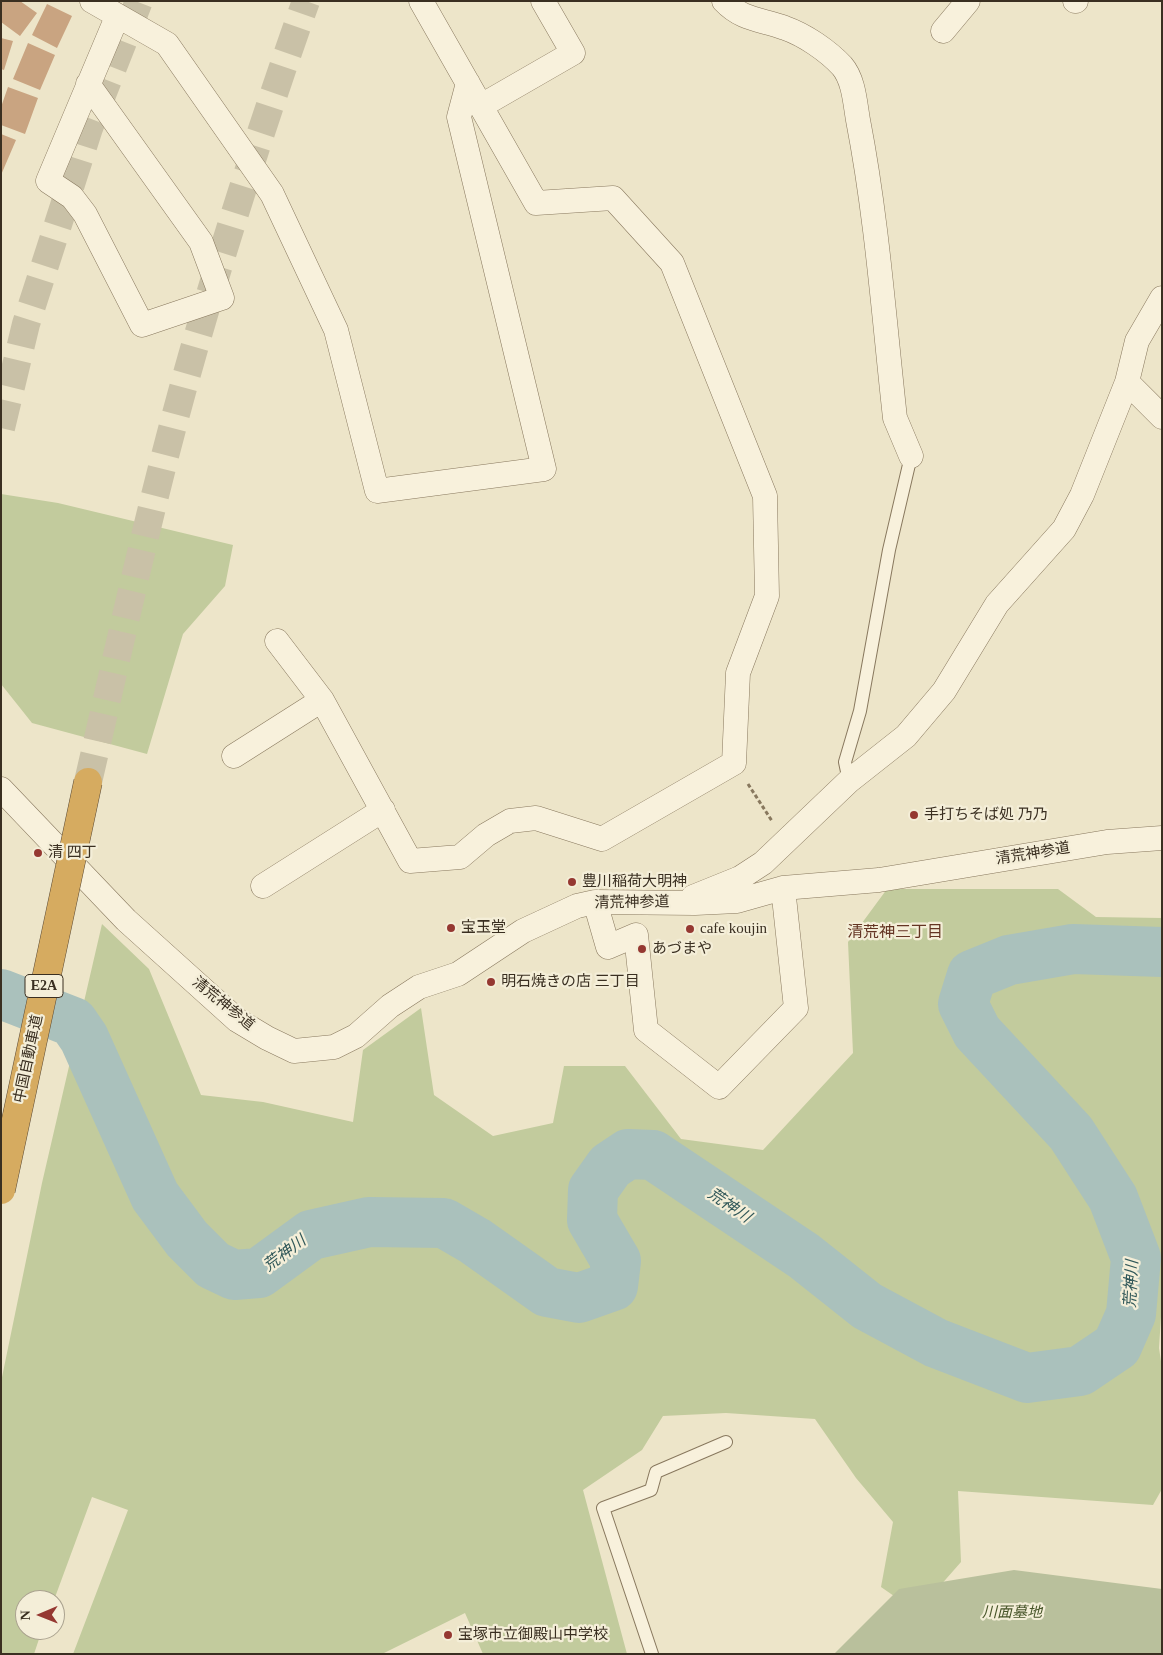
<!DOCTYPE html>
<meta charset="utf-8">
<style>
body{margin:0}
#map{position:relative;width:1163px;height:1655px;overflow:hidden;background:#ede5c9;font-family:"Times New Roman",serif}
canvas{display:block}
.frame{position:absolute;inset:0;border:2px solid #3a2f21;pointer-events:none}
.north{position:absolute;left:15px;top:1590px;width:50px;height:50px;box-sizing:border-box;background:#f4eed8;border:1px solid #aaa28f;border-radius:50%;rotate:269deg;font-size:14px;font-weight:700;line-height:20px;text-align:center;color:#3a2f21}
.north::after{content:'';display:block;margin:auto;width:18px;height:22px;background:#953831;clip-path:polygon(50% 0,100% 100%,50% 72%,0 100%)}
</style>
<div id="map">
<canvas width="1163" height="1655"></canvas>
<div class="frame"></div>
<div class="north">N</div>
</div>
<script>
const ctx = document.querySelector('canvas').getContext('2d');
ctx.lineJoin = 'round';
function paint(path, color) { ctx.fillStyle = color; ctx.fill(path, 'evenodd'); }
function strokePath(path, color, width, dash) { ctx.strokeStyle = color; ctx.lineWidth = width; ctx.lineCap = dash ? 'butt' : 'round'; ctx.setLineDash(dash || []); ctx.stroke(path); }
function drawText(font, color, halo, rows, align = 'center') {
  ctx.font = font + ' "Times New Roman","Noto Sans JP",serif'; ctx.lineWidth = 4.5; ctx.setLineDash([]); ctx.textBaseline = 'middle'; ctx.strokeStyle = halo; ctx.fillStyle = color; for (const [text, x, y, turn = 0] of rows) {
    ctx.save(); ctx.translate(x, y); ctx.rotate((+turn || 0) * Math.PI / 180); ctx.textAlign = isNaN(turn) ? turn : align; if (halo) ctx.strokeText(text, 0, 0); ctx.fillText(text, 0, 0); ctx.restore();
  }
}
const green = new Path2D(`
 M 1,494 L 58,503 L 233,545 L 225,586 L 183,634 L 147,754 L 32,723 L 1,684 Z
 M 887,889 L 1058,889 L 1096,917 L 1162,918 L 1162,1301 L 1159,1348 L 1162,1368 L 1162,1489 L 1153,1505 L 958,1491 L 961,1562 L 917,1612 L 881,1587 L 893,1522 L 856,1478 L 815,1419 L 726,1413 L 663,1416 L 642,1450 L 583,1490 L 627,1654 L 483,1654 L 465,1613 L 382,1654 L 73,1654 L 128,1510 L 92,1497 L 54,1600 L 25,1600 L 25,1630 L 42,1630 L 34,1654 L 1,1654 L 1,1382 L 42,1183 L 102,924 L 149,969 L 201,1095 L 263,1102 L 353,1122 L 363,1050 L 421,1008 L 434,1095 L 493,1136 L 553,1123 L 564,1066 L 625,1066 L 681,1139 L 763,1150 L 853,1053 L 848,942 Z`);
const cemetery = new Path2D(`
 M 1014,1570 L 1162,1589 L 1162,1654 L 834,1654 L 899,1589 Z`);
const river = new Path2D(`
 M 1,994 L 73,1022 L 84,1038 L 155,1196 L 187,1239 L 213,1265 L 234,1275 L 259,1273 L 311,1235 L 369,1222 L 444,1223 L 475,1241 L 547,1292 L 579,1298 L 613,1286 L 616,1261 L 592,1220 L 593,1190 L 610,1166 L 628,1154 L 653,1155 L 804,1256 L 867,1306 L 936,1343 L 1027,1378 L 1080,1371 L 1117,1346 L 1131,1314 L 1136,1258 L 1113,1198 L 1071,1133 L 977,1032 L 963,1004 L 972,975 L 1009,960 L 1073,949 L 1162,952`);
const building = new Path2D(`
 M 1,1 L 20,1 L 37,13 L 20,36 L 1,22 Z
 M 47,4 L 72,16 L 57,48 L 32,35 Z
 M 1,38 L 13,41 L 4,70 L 1,69 Z
 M 28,43 L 55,55 L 40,90 L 13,79 Z
 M 8,87 L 38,98 L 25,134 L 1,125 L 1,107 Z
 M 1,134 L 16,140 L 1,175 Z
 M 574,878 L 577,884 L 570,887 L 567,880 Z`);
const motorwayTunnel = new Path2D(`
 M 1,428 L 26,324 L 89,128 L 139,1
 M 88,782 C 122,635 154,487 196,342 C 229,228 266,114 306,1`);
const path = new Path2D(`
 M 748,784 L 772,821`);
const service = new Path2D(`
 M 849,781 L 845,762 L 860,711 L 889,550 L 911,456
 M 652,1654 L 603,1508 L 651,1490 L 656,1472 L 726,1442`);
const minor = new Path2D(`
 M 92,1 L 167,44 L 272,194 L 336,330 L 377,491 L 544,469 L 459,117 L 468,83
 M 724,1 C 743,21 762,19 785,28 C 805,35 828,51 842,66 C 854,80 855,103 858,120 C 877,218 884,319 895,418 L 911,456
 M 1075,1 L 1076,1
 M 943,31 L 968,1
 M 88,84 L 201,242 L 222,298 L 142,325 L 85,214 L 72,197 L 48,181 L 117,17
 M 481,106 L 573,53 L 543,1
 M 1127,382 L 1137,341 L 1162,298
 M 277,641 L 322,700 L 410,861 L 460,857 L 486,835 L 510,821 L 536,818 L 602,839 L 734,763 L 738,673 L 767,596 L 765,496 L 672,263 L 613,198 L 536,203 L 421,1
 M 234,756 L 322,700
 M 1,789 L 126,920 L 237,1020 L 267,1038 L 294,1051 L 334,1047 L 356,1036 L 390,1006 L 419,987 L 458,974 L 523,931 L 577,906 L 595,902 L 695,903 L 737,901 L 783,888 L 879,880 L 1107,842 L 1162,838
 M 263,886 L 383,810
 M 693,897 L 740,878 L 763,863 L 849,781 L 906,736 L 944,691 L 997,604 L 1064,529 L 1082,495 L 1127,382 L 1162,417
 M 595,902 L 608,947 L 636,935 L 646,1030 L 719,1087 L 796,1008 L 783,888`);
const motorwayBridge = new Path2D(`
 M 1,1190 L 88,782`);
const markers = [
 [914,815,5,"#953831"],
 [38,853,5,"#953831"],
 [572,882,5,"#953831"],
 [451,928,5,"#953831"],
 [690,929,5,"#953831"],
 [642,949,5,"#953831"],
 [491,982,5,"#953831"],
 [448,1635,5,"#953831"]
];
const shields = [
 [44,986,38]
];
const shieldNames = [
 ["E2A",44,986]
];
const poiNames = [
 ["手打ちそば処 乃乃",924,815],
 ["清 四丁",48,853],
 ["豊川稲荷大明神",582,882],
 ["宝玉堂",461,928],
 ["cafe koujin",700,929],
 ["あづまや",652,949],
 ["明石焼きの店 三丁目",501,982],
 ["宝塚市立御殿山中学校",458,1635]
];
const streetNames = [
 ["清荒神参道",1033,854,-9],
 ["清荒神参道",632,903,-1],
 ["清荒神参道",223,1004,39],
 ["中国自動車道",29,1059,-78]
];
const parkNames = [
 ["川面墓地",1012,1613]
];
const neighbourhoodNames = [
 ["清荒神三丁目",895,933]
];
const waterNames = [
 ["荒神川",729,1206,34],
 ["荒神川",285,1254,-37],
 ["荒神川",1132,1284,-87]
];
paint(green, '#c2cb9d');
paint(cemetery, '#b9c09c');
strokePath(river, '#aac1bc', 50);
paint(building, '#c9a481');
strokePath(motorwayTunnel, '#c9c1a7', 28, [28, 14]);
strokePath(service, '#88785e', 14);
strokePath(minor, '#88785e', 25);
strokePath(path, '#88785e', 3, [4, 2.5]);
strokePath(service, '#f8f1dc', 12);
strokePath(minor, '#f8f1dc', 24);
strokePath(motorwayBridge, '#574632', 29, []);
strokePath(motorwayBridge, '#d6ab60', 28);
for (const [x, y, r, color] of markers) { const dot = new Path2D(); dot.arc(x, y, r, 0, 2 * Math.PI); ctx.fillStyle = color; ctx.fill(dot); strokePath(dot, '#f4eed8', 2); }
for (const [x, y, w] of shields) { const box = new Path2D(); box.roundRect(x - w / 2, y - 11.5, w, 23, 4); ctx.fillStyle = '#f4eed8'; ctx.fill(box); strokePath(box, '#3a2f21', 1); }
drawText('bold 14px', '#3a2f21', null, shieldNames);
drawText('15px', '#3a2f21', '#f4eed8', poiNames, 'left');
drawText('15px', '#3a2f21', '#f4eed8', streetNames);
drawText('italic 15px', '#475529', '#f4eed8', parkNames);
drawText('16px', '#643523', '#f4eed8', neighbourhoodNames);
drawText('italic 16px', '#315859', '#f4eed8', waterNames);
</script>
